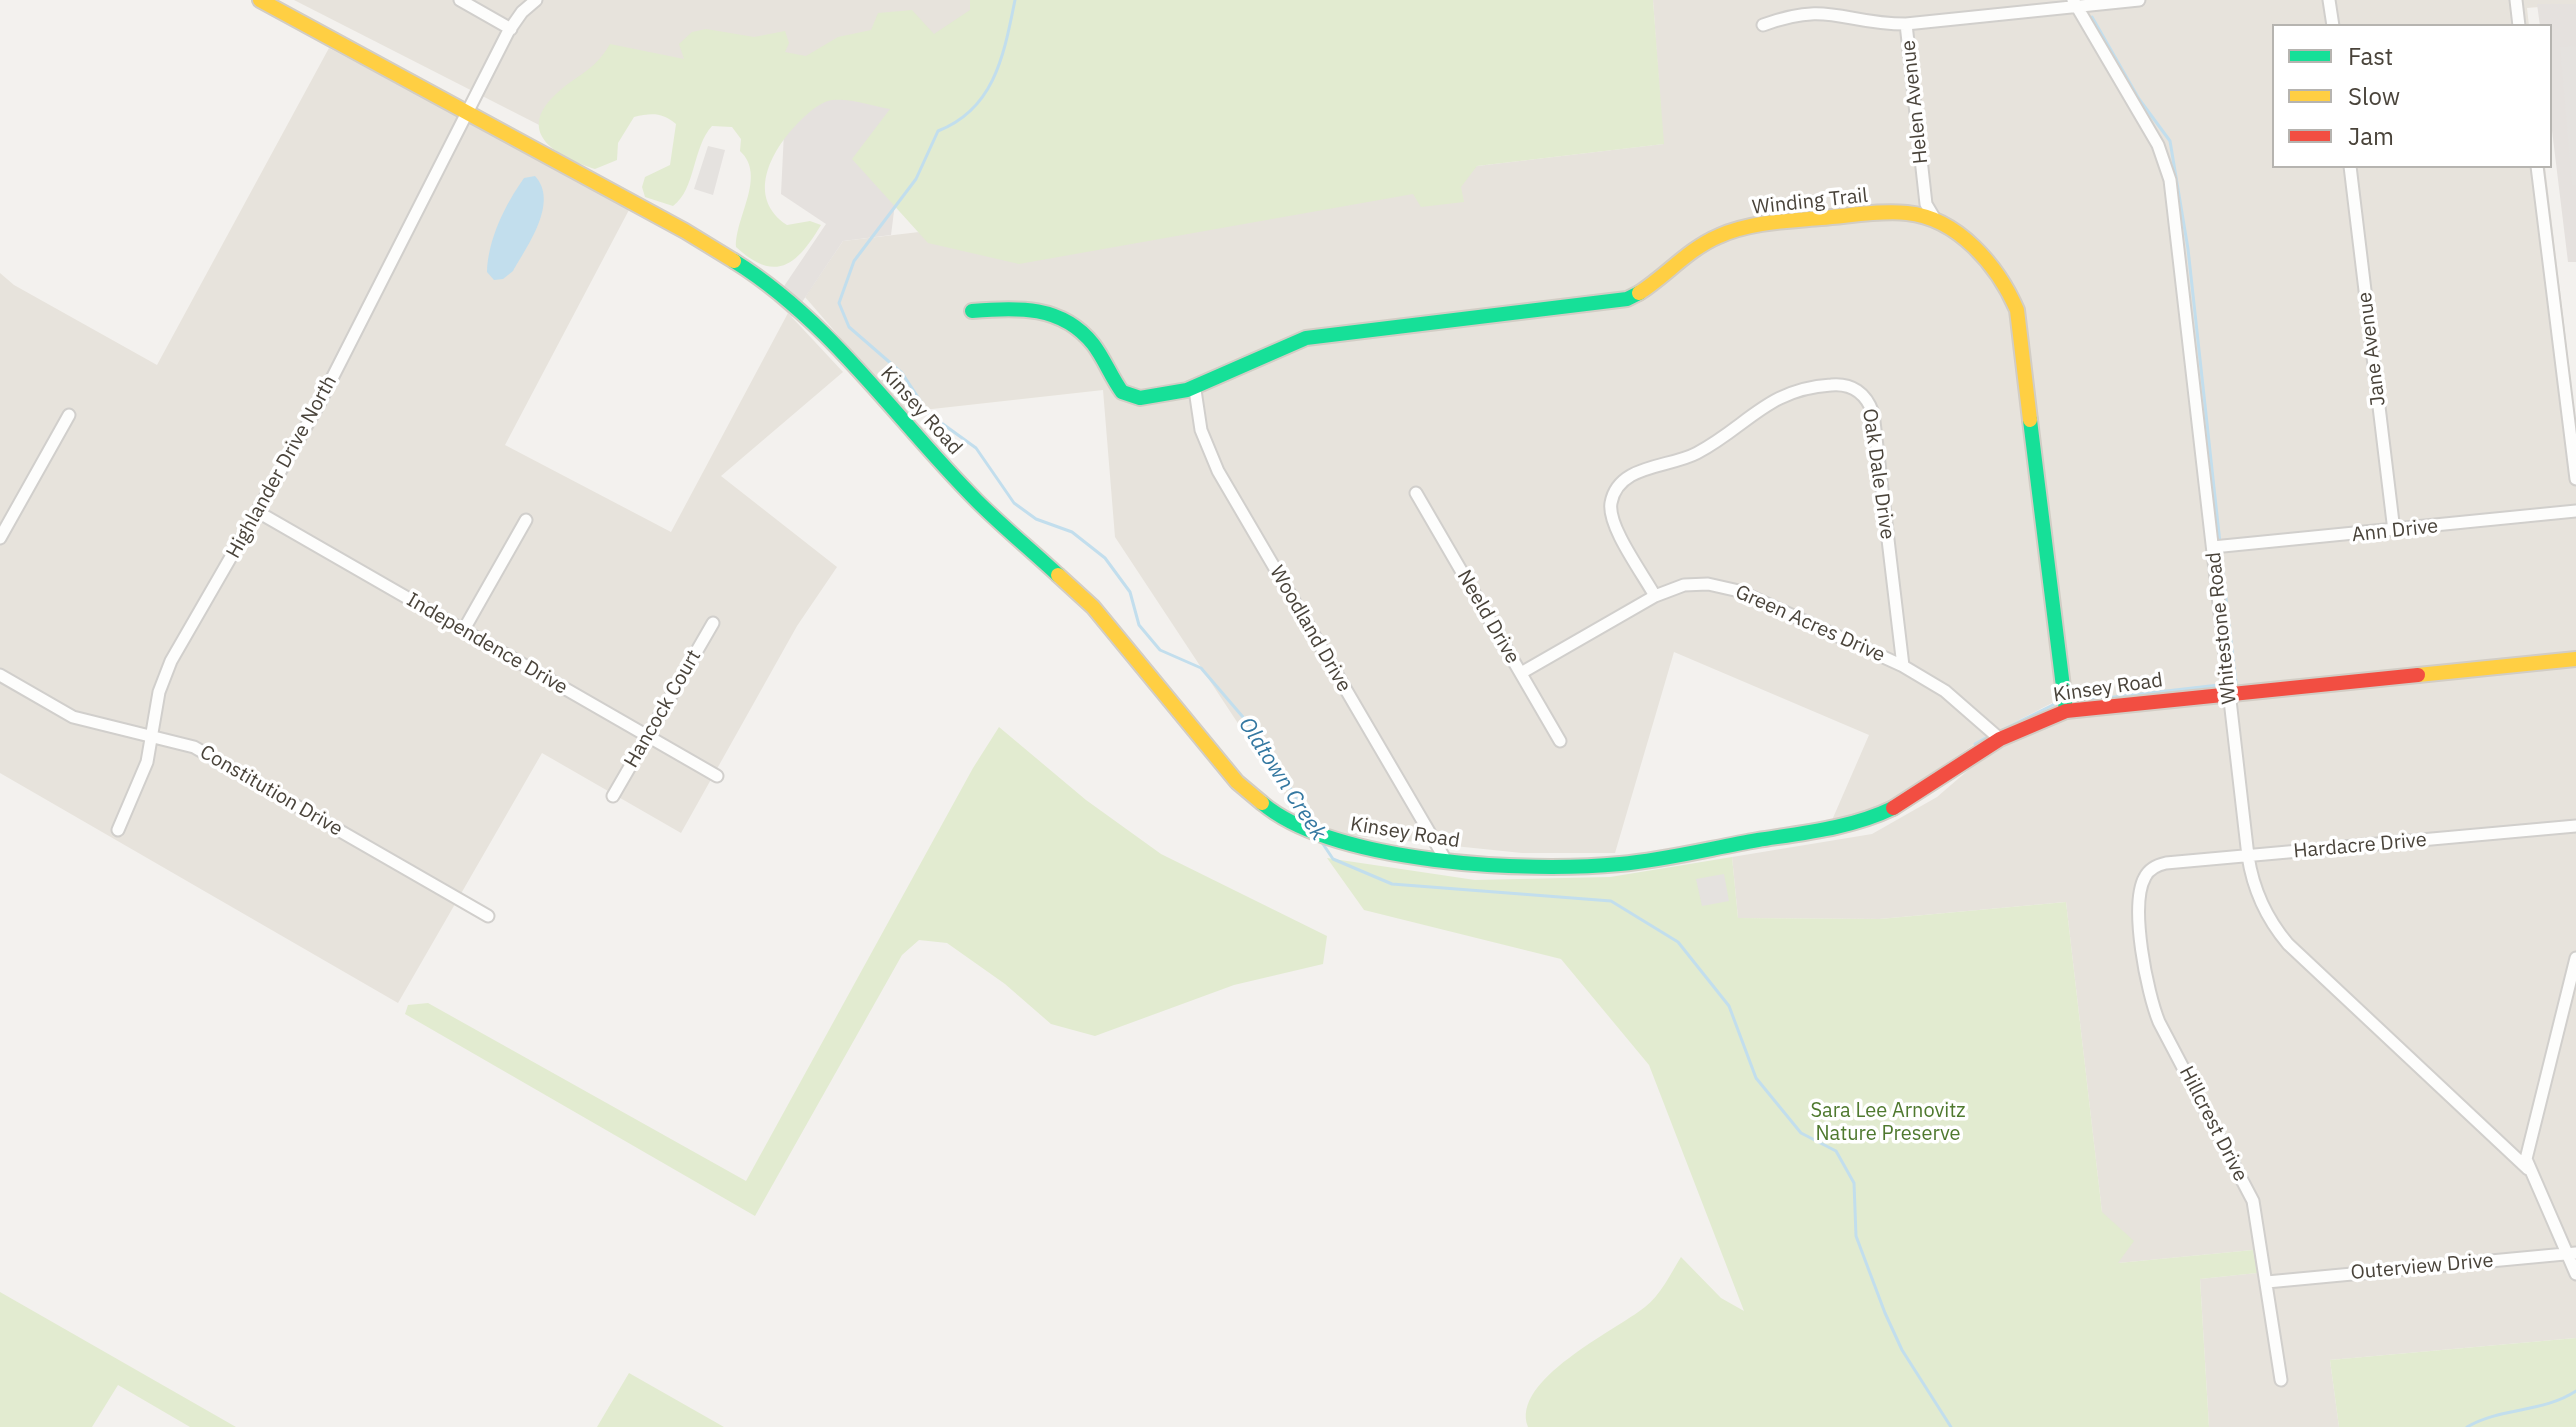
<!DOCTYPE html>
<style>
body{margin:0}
#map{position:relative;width:2576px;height:1427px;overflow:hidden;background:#f3f1ee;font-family:"IBM Plex Sans",sans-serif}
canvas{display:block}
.legend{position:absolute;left:2272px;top:24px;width:280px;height:144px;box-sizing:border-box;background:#fff;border:2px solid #b6b4b0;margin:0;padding:10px 14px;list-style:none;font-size:24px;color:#49433a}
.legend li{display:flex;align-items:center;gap:16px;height:40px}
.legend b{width:40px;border:2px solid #b6b4b0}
</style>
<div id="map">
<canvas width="2576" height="1427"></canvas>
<ul class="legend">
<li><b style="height:10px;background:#16e098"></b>Fast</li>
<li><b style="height:10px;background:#ffcf43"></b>Slow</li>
<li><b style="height:10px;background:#f24e42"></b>Jam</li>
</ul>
</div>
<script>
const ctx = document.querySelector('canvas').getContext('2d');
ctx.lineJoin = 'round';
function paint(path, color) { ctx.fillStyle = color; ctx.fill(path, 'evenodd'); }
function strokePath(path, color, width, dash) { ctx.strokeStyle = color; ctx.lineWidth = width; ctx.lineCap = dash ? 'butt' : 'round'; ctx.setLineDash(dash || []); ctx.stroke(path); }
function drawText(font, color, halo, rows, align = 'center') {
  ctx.font = font + ' "IBM Plex Sans",sans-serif'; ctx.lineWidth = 7; ctx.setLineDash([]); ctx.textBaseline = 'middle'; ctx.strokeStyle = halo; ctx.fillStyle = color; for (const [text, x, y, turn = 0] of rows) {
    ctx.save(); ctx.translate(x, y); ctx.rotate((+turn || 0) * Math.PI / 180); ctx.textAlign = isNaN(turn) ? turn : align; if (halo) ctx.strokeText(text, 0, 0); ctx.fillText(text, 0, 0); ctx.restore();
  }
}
const residential = new Path2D(`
 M 294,0 L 1057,0 L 905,56 L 549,130 Z
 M 1653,0 L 2576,0 L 2576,4 L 2527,8 L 2529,26 L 2274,26 L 2274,166 L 2545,166 L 2576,423 L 2576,1338 L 2330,1360 L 2339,1427 L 2209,1427 L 2200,1279 L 2256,1273 L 2253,1250 L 2108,1264 L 2066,902 L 1880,919 L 1738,918 L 1732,857 L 1872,834 L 1937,797 L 1995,747 L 2046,725 L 2052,703 L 1984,738 L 1897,796 L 1826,834 L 1869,735 L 1674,652 L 1615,853 L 1522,853 L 1309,831 L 1115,537 L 1103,390 L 905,412 L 805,297 L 843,241 L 1663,144 Z
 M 329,48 L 630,208 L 505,445 L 671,532 L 788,313 L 843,372 L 721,476 L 837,567 L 797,626 L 681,833 L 542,753 L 398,1003 L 0,773 L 0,273 L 14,285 L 157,365 Z`);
const industrial = new Path2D(`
 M 2537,4 L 2576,4 L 2576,262 L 2568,262 L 2550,114 L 2550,26 L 2540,26 Z
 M 829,61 L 911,77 L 891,235 L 843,241 L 792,317 L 774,301 L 826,224 L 781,194 L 784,132 Z`);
const green = new Path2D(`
 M 970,0 L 1653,0 L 1664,144 L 1477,166 L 1461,187 L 1464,202 L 1421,207 L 1413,194 L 1019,264 L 928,243 L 852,159 L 890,109 C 873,106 850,98 833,100 C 820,101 806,115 797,124 C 770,152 746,198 787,225 L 810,221 L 821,225 C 797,265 776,284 736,247 C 735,217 767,176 740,151 L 741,139 L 732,127 L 712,126 C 692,148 696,189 673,206 L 645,197 L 642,187 L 645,177 L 670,165 L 676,124 C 662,112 651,113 634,117 L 618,143 L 617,160 L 595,169 C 560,158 513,134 556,94 C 577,74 594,72 610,44 L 684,59 L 679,44 L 692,32 L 706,29 L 754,37 L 785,31 L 789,43 L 785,52 L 806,56 L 838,37 L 871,30 L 878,13 L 912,10 L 934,34 L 970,10 Z
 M 999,727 L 1086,800 L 1161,854 L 1327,936 L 1323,964 L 1234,985 L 1095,1036 L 1051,1024 L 1005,984 L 947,943 L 919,940 L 902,955 L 755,1216 L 405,1014 L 408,1005 L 428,1003 L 746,1181 L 973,768 Z
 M 1732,857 L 1738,918 L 1880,919 L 2066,902 L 2102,1212 L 2134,1241 L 2118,1263 L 2253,1250 L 2257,1273 L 2200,1279 L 2209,1427 L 1528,1427 C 1510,1380 1615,1331 1645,1307 C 1660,1296 1671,1273 1681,1257 L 1721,1298 L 1744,1311 L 1649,1065 L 1561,959 L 1364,910 L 1327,858 L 1475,880 L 1610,877 Z
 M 0,1293 L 0,1292 L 236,1427 L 190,1427 L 118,1385 L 92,1427 L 0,1427 Z
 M 2576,1338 L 2576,1427 L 2339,1427 L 2330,1360 Z
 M 629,1373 L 724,1427 L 597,1427 Z`);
const parking = new Path2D(`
 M 2576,46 L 2576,185 L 2572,185 L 2560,47 Z
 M 708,146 L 725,150 L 713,195 L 694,189 Z
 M 1724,874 L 1729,901 L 1702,906 L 1696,879 Z`);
const water = new Path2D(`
 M 535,176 C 559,202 528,245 513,271 L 503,279 L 494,280 L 487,272 C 488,239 505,205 524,178 Z`);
const stream = new Path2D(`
 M 1015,0 C 1004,54 995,109 938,131 L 916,179 L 854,261 L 839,303 L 849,327 L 902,373 L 929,414 L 976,448 L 1014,503 L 1036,519 L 1072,532 L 1105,558 L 1130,592 L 1139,625 L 1160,650 L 1201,668 L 1260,737 L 1313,827
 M 2092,17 L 2139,99 L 2170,141 L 2188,249 L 2220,543
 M 2071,702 L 2236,683 L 2220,550
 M 1998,732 L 2059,702
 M 1975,744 L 1991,735
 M 1323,844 L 1333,859 L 1392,884 L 1611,901 L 1678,942 L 1729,1006 L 1756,1078 L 1801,1133 L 1836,1151 L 1854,1183 L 1856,1236 L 1885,1313 L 1902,1350 L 1951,1427
 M 2467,1427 C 2501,1407 2543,1413 2576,1391`);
const street = new Path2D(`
 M 460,0 L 511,29
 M 2073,0 L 2158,145 L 2170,180 L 2248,856 C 2253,889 2266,918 2288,944 L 2528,1169
 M 2329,0 L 2333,26
 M 2516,0 L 2519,26
 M 1763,25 C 1830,0 1843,24 1906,24
 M 2350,166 L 2394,531
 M 2537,166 L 2576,479
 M 1935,219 L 1926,204 L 1906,24 L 2139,0
 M 1195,390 L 1201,430 L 1218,471 L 1445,859
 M 1416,493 L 1560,741
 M 258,512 L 717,776
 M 0,538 L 69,415
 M 2213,547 L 2576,511
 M 1655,596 C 1643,574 1607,526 1611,503 C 1618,464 1669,468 1697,453 C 1748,426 1767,389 1831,385 C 1852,383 1866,393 1873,413 L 1903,666
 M 463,631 L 526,520
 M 1521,673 L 1655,596 L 1684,585 L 1708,584 L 1739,591 L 1903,666 L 1945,691 L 2000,739
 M 0,675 L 73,717 L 194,747 L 488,916
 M 613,796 L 713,623
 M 118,830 L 147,762 L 159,692 L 171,661 L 319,404 L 508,32 L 522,12 L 536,0
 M 2576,958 L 2526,1159 L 2576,1274
 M 2267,1282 L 2576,1253
 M 2281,1380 L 2253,1201 L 2159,1022 C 2147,993 2129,905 2145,877 C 2149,869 2157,865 2166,863 L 2576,826`);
const fast = new Path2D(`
 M 734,261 C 832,322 897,421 977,501 C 1003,527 1031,550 1058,575
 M 972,311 C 1017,307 1062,305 1093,344 C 1104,358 1111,377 1122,392 L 1140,398 L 1187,390 L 1306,338 L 1627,299 L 1639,293
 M 2030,420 L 2066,711
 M 1262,803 C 1334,864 1528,873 1620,864 C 1666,860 1712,848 1758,840 C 1803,833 1852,828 1893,808`);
const slow = new Path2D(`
 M 260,0 L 685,231 L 734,261
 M 1639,293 C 1666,276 1688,249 1719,236 C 1750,222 1787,221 1821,218 C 1849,216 1880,210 1907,213 C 1958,218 1998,266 2017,310 L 2030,420
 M 1058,575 L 1093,607 L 1237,782 L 1262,803
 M 2418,675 L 2576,659`);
const jam = new Path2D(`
 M 1893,808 L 2000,739 L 2066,711 L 2418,675`);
const streetNames = [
 ["Helen Avenue",1915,102,-96],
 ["Winding Trail",1810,202,-6],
 ["Jane Avenue",2372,349,-97],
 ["Kinsey Road",921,411,48],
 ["Highlander Drive North",282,467,-61],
 ["Oak Dale Drive",1878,474,82],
 ["Ann Drive",2395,531,-6],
 ["Neeld Drive",1488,617,60],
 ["Green Acres Drive",1810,624,24],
 ["Whitestone Road",2222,628,-96],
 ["Woodland Drive",1310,629,60],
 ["Independence Drive",487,644,30],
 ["Kinsey Road",2108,688,-8],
 ["Hancock Court",663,709,-60],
 ["Constitution Drive",271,791,30],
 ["Kinsey Road",1405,833,9],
 ["Hardacre Drive",2360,846,-5],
 ["Hillcrest Drive",2213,1124,63],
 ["Outerview Drive",2422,1267,-5]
];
const parkNames = [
 ["Sara Lee Arnovitz",1888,1111],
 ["Nature Preserve",1888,1134]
];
const waterNames = [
 ["Oldtown Creek",1282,779,57]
];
paint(residential, '#e7e3dc');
paint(industrial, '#e5e1de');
paint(green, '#e2ebd0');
paint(parking, '#e5e2df');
paint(water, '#c2deed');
strokePath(stream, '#c2deed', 3);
strokePath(street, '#d1cfcc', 15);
strokePath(fast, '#d2cdc5', 18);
strokePath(slow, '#d2cdc5', 18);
strokePath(jam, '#d2cdc5', 18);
strokePath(street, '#fdfdfc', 11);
strokePath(fast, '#16e098', 14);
strokePath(slow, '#ffcf43', 14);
strokePath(jam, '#f24e42', 14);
drawText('20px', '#49433a', '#fff', streetNames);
drawText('20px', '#4f792f', '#fff', parkNames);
drawText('italic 22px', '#3478a1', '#fff', waterNames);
</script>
